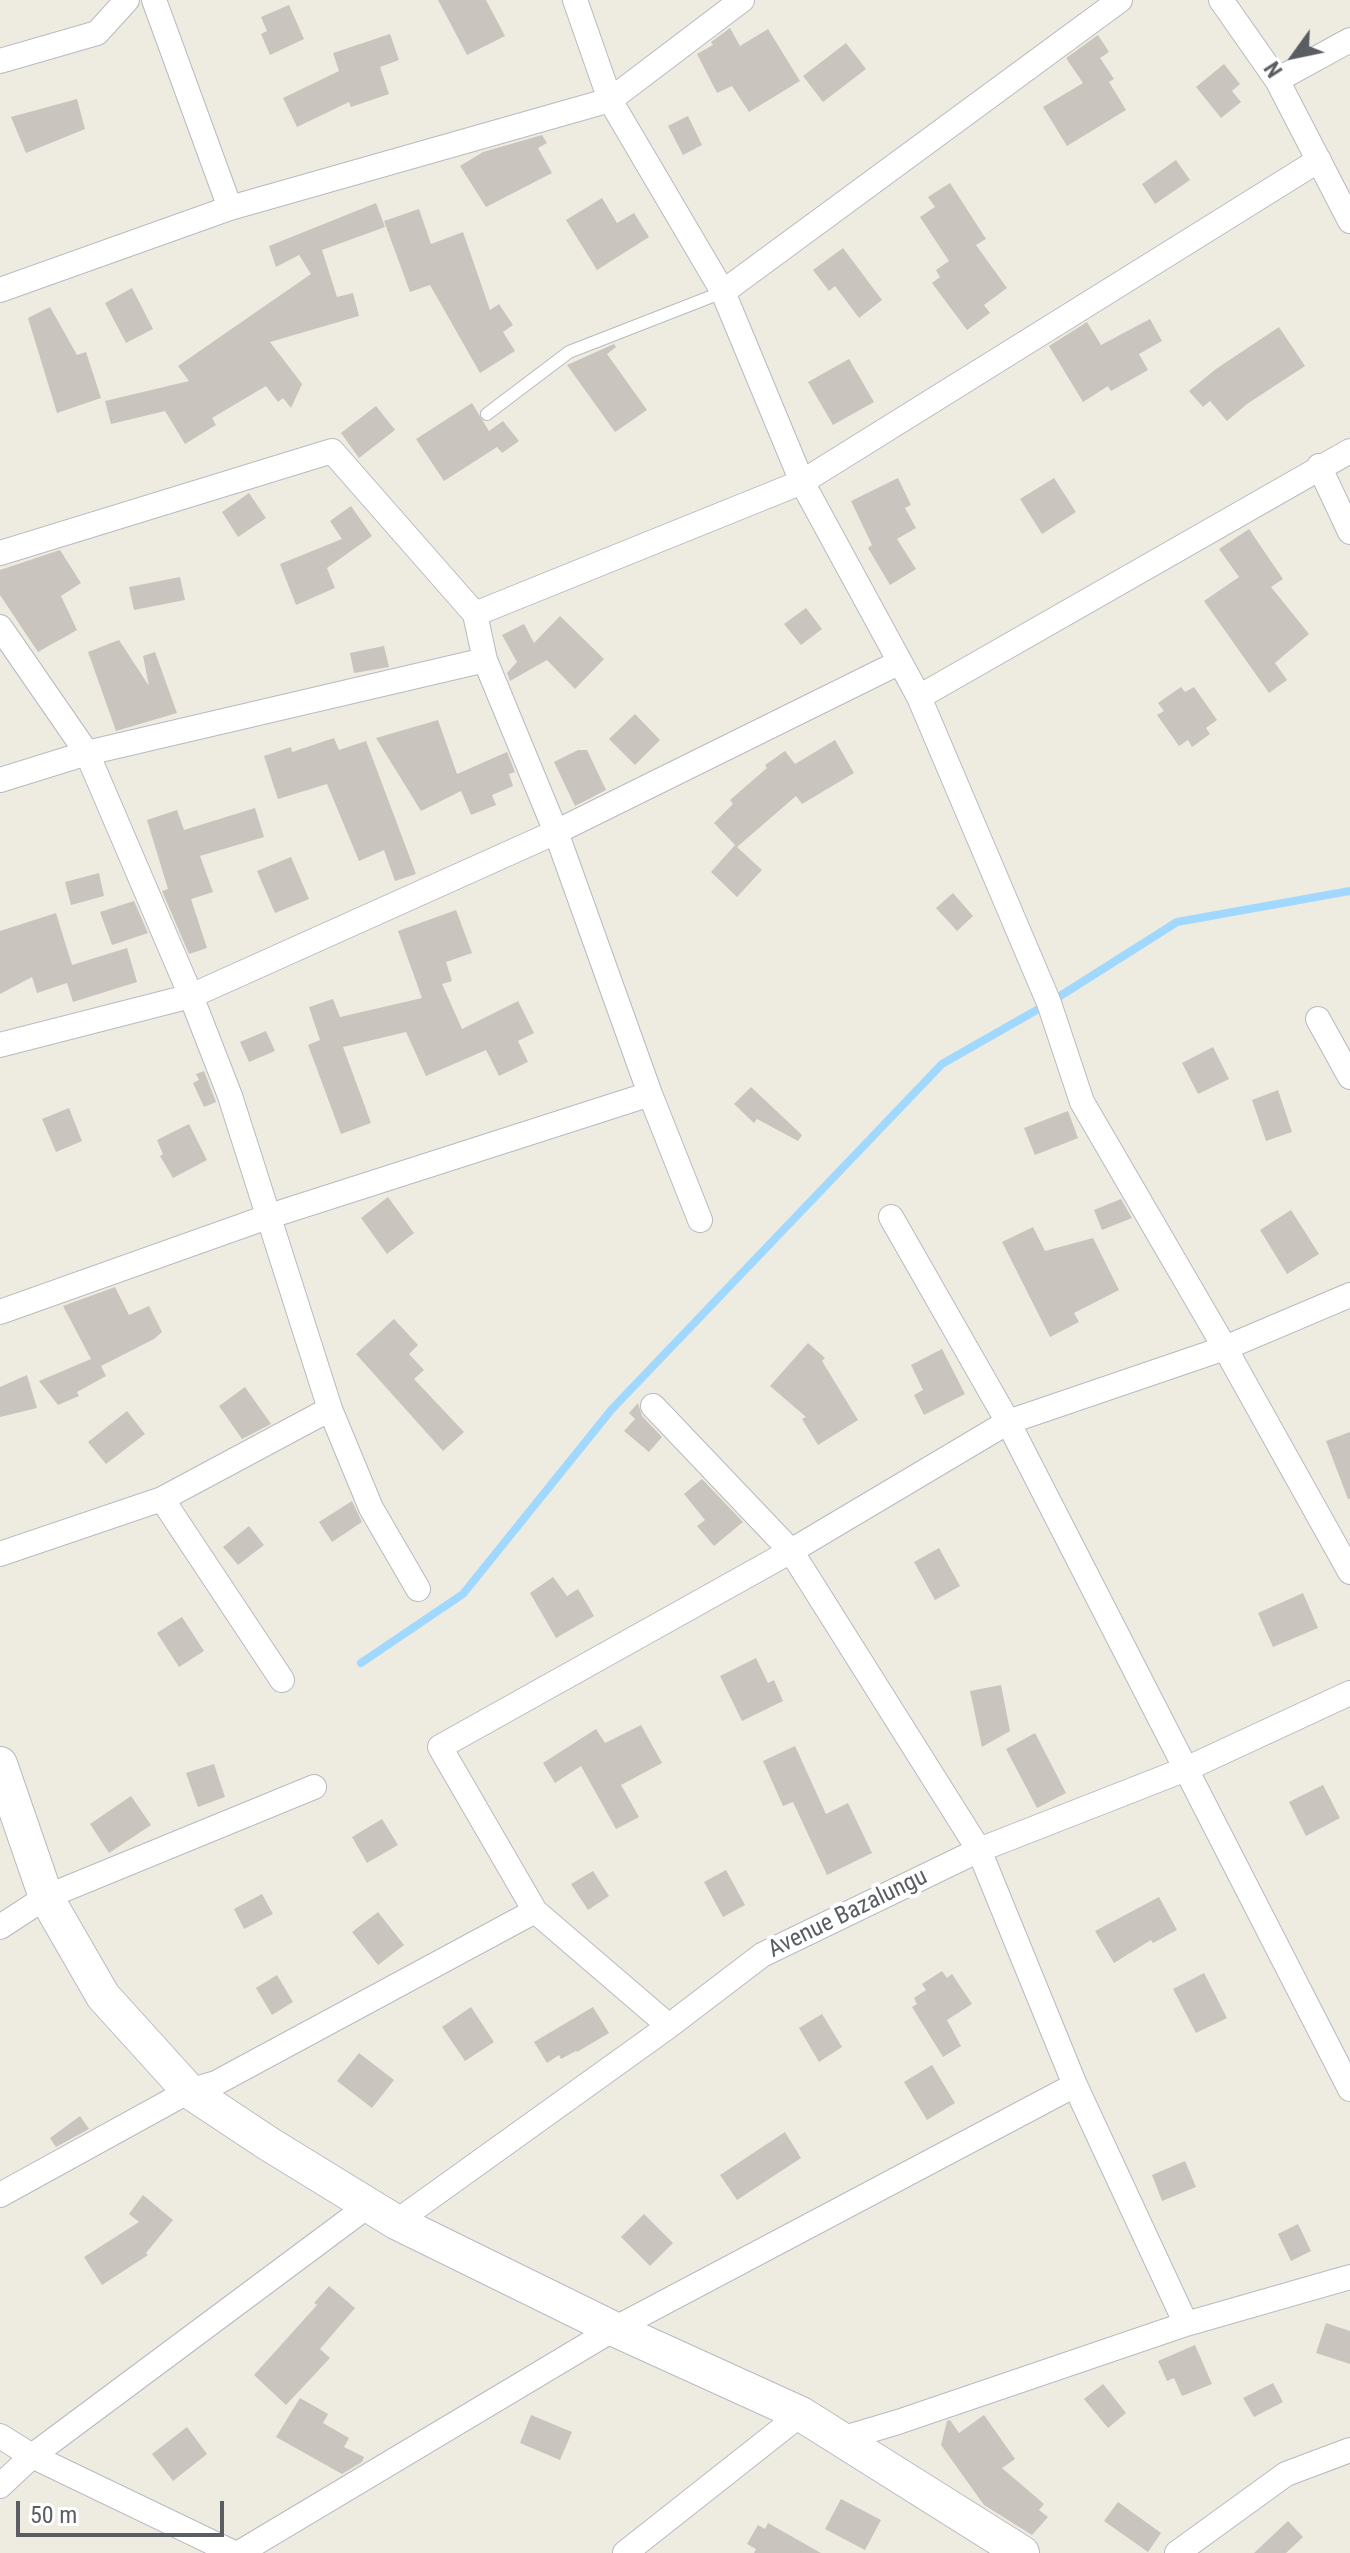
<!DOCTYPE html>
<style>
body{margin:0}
#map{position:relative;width:1350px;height:2553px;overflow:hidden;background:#eeebe1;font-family:"Roboto Condensed",sans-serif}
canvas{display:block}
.north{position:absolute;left:1254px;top:16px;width:80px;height:80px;-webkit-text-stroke:6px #fff;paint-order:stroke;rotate:237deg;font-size:22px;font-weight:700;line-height:32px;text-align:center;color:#5a5e63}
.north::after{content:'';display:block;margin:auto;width:28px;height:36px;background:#5a5e63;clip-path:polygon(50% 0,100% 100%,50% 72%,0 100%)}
.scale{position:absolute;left:16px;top:2501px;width:208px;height:36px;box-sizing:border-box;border:4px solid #5a5e63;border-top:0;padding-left:10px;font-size:24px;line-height:28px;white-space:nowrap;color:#5a5e63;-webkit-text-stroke:6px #fff;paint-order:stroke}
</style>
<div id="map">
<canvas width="1350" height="2553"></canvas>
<div class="north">N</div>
<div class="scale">50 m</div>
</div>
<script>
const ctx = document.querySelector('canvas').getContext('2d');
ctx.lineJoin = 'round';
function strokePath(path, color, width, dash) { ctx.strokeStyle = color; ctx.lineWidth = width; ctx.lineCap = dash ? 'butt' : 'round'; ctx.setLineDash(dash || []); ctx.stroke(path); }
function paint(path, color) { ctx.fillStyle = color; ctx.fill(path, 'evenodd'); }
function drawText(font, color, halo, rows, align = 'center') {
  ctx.font = font + ' "Roboto Condensed",sans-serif'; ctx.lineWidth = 8; ctx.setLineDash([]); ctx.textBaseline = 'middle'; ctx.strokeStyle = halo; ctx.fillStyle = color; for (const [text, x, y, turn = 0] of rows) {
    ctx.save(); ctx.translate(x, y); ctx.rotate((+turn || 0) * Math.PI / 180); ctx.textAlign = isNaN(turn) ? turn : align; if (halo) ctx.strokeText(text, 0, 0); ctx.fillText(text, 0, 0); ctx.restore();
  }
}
const stream = new Path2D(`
 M 361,1663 L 463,1594 L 612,1409 L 942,1064 L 1049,1003 L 1177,922 L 1350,891`);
const building = new Path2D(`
 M 438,0 L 486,0 L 505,36 L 467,55 Z
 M 289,5 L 304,39 L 270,55 L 261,34 L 267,31 L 261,17 Z
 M 730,28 L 740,46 L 768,29 L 800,81 L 749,112 L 732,86 L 717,93 L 697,54 L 713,45 L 711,42 Z
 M 390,34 L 399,60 L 380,67 L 389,94 L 351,107 L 349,102 L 297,127 L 283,98 L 339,71 L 333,53 Z
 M 1098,35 L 1109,52 L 1100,58 L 1114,79 L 1109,82 L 1126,110 L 1067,146 L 1043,107 L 1083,83 L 1066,58 Z
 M 846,43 L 866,69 L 823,102 L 803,76 Z
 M 1224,64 L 1240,84 L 1232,91 L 1241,102 L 1221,118 L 1196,87 Z
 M 77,99 L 85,129 L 26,153 L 11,117 Z
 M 688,116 L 702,145 L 683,155 L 668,126 Z
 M 542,135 L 547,143 L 538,148 L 552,173 L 486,207 L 460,166 L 483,152 Z
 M 1176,160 L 1190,180 L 1155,204 L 1142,184 Z
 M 950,183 L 986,239 L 976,245 L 1007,288 L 984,305 L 990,313 L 967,330 L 932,283 L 940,277 L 936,270 L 949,261 L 920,217 L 935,207 L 928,197 Z
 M 602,198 L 617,223 L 634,213 L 649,237 L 597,270 L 566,220 Z
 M 376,203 L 385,227 L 322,250 L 337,297 L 353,293 L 359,316 L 270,342 L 302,384 L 291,408 L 283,398 L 278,402 L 266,386 L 212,418 L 216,425 L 185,444 L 165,411 L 111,424 L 105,401 L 189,381 L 178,366 L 311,274 L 299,255 L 276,267 L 269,246 Z
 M 419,209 L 431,244 L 463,232 L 490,310 L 499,304 L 513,325 L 503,332 L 515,351 L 480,373 L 430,285 L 410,292 L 384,221 Z
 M 843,248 L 882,300 L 859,318 L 835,286 L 829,291 L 813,270 Z
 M 132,288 L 153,329 L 126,343 L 105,303 Z
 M 50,307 L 77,355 L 86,352 L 101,398 L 57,413 L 28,318 Z
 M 1150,319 L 1162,341 L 1139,354 L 1148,370 L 1111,391 L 1108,386 L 1083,402 L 1049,346 L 1087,322 L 1101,345 Z
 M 1279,327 L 1305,366 L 1247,404 L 1227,421 L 1210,401 L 1203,407 L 1189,391 L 1216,369 Z
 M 614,344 L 616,347 L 607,354 L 647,410 L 615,432 L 567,365 Z
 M 849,359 L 874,402 L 833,425 L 808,382 Z
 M 472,403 L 489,431 L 503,421 L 519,441 L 502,453 L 497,447 L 444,481 L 416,439 Z
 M 376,406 L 395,430 L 359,458 L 341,433 Z
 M 898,478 L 911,505 L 905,508 L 916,528 L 897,539 L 916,569 L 890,585 L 868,548 L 872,545 L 851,501 Z
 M 1054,478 L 1076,512 L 1042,534 L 1020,499 Z
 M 249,493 L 266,518 L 238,537 L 222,512 Z
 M 351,506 L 372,536 L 327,568 L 335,588 L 296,605 L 280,564 L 342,539 L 330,521 Z
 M 1249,529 L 1283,579 L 1271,587 L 1309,634 L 1275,663 L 1287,680 L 1269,693 L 1204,601 L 1239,577 L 1219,549 Z
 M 60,550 L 81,583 L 61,596 L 77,630 L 38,652 L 0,595 L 0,570 Z
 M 180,577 L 185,600 L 134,610 L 129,587 Z
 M 806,608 L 822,629 L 801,645 L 784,624 Z
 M 560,616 L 604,659 L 575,689 L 547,660 L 510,681 L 507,673 L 517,662 L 502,635 L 524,624 L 534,643 Z
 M 119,640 L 149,686 L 143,656 L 155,652 L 177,713 L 116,731 L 88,652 Z
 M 384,646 L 389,667 L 354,673 L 350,653 Z
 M 1181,687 L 1185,692 L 1194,687 L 1217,720 L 1206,728 L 1210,734 L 1192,747 L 1188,740 L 1179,746 L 1157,715 L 1164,711 L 1158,703 Z
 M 635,714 L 660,740 L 635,765 L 609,739 Z
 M 438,720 L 457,774 L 507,752 L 515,772 L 509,774 L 513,786 L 492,795 L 496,805 L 471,815 L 461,791 L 421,811 L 376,738 Z
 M 334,738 L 339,750 L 366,741 L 416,874 L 395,881 L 384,850 L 359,861 L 327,784 L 278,799 L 264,756 L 291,747 L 292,752 Z
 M 835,740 L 854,773 L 802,804 L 796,796 L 737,847 L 762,870 L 737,897 L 711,872 L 735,845 L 714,823 L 733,804 L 730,800 L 767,768 L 765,765 L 785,751 L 795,764 Z
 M 578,750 L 587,750 L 606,790 L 575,806 L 554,762 Z
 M 255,808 L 264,837 L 200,856 L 213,892 L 191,899 L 207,948 L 189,954 L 162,891 L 168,889 L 147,820 L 177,810 L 184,830 Z
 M 291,857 L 309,899 L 275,913 L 257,871 Z
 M 99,873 L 104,896 L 71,905 L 65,882 Z
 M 953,893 L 973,916 L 957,931 L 936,908 Z
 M 134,901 L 148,933 L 112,945 L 100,912 Z
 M 456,910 L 472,953 L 446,962 L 452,981 L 442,984 L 462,1029 L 518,1001 L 534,1033 L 518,1041 L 528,1062 L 499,1076 L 486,1050 L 426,1076 L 406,1032 L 343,1047 L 371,1123 L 341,1134 L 308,1045 L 320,1040 L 309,1007 L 333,999 L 340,1017 L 422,998 L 398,931 Z
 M 56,913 L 72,965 L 127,948 L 137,982 L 73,1002 L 67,983 L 37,993 L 32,977 L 0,994 L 0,931 Z
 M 266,1031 L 275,1051 L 249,1062 L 240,1042 Z
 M 1213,1047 L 1229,1079 L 1198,1094 L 1182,1063 Z
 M 204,1071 L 216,1102 L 204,1107 L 193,1083 L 199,1080 L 196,1074 Z
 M 751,1087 L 802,1135 L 798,1141 L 757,1119 L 754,1123 L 734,1104 Z
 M 1278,1090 L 1292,1132 L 1266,1141 L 1252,1100 Z
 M 69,1108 L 82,1141 L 56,1152 L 42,1119 Z
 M 1068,1111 L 1078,1138 L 1035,1155 L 1024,1128 Z
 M 189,1124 L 207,1160 L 173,1178 L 160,1156 L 163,1154 L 157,1140 Z
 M 388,1197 L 414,1233 L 387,1254 L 361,1218 Z
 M 1121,1199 L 1132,1218 L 1102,1230 L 1094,1210 Z
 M 1291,1210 L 1319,1254 L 1287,1274 L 1260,1230 Z
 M 1033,1227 L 1045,1251 L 1093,1238 L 1119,1290 L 1074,1313 L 1079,1322 L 1050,1337 L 1002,1242 Z
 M 115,1287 L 129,1315 L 149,1306 L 162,1332 L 154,1339 L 101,1366 L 106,1376 L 77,1392 L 79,1396 L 58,1405 L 39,1381 L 91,1359 L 63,1306 Z
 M 394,1319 L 418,1345 L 409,1354 L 424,1370 L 414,1379 L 464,1432 L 443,1451 L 356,1354 Z
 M 808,1343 L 825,1358 L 822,1361 L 858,1420 L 818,1445 L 802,1419 L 806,1417 L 770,1386 Z
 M 942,1349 L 965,1394 L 924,1415 L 914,1395 L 923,1390 L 911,1365 Z
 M 27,1375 L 37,1408 L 0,1417 L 0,1387 Z
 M 245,1387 L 271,1424 L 242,1439 L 219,1406 Z
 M 638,1403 L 642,1416 L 662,1437 L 649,1452 L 624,1431 L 635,1419 L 629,1413 Z
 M 127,1411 L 145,1434 L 106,1464 L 88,1442 Z
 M 1350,1432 L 1350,1499 L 1348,1499 L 1326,1441 Z
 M 702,1479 L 743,1522 L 714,1546 L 697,1526 L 705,1520 L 684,1494 Z
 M 352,1501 L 362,1522 L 332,1542 L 319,1522 Z
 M 249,1526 L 264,1545 L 238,1565 L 223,1547 Z
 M 939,1548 L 960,1586 L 935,1600 L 914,1562 Z
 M 553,1577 L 567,1596 L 578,1589 L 594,1616 L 556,1638 L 530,1593 Z
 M 1303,1593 L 1318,1628 L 1273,1647 L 1258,1613 Z
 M 182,1617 L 204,1651 L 179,1667 L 157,1633 Z
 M 756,1658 L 768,1683 L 774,1680 L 783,1701 L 742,1721 L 720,1676 Z
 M 1001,1685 L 1010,1731 L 982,1747 L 970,1691 Z
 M 641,1725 L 662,1763 L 621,1785 L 639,1817 L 616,1829 L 581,1766 L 555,1783 L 543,1763 L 596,1729 L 605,1743 Z
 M 1035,1733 L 1066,1793 L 1037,1808 L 1006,1749 Z
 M 795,1746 L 826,1814 L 848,1803 L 872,1853 L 827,1875 L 793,1802 L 783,1806 L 763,1761 Z
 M 214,1764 L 225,1797 L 198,1807 L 186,1773 Z
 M 1323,1785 L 1340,1818 L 1306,1836 L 1289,1802 Z
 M 131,1796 L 151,1825 L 109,1853 L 90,1824 Z
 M 382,1819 L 398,1845 L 367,1863 L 352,1837 Z
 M 726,1870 L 745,1905 L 723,1917 L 704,1882 Z
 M 593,1871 L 609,1896 L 588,1910 L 571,1884 Z
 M 262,1894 L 273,1914 L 244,1929 L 234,1909 Z
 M 1159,1897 L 1177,1930 L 1153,1943 L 1151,1940 L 1114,1963 L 1095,1931 Z
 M 378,1912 L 404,1945 L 378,1965 L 352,1932 Z
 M 942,1971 L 947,1978 L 952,1974 L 972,2004 L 947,2020 L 961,2046 L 943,2057 L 912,2007 L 917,2004 L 914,1998 L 926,1990 L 922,1984 Z
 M 1204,1973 L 1227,2018 L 1196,2033 L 1173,1989 Z
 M 277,1975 L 293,2002 L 272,2015 L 256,1988 Z
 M 471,2007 L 494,2042 L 465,2061 L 442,2027 Z
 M 593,2007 L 609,2033 L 577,2052 L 576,2051 L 561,2059 L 559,2055 L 547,2063 L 534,2042 Z
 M 822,2014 L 842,2047 L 819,2062 L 799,2028 Z
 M 359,2053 L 394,2080 L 372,2108 L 337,2081 Z
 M 932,2065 L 955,2103 L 927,2120 L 904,2082 Z
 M 80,2116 L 89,2129 L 56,2147 L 50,2138 Z
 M 785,2132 L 801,2158 L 737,2200 L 720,2175 Z
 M 1185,2161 L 1196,2187 L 1162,2201 L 1152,2175 Z
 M 143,2195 L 173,2220 L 146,2253 L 148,2255 L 102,2285 L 84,2257 L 139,2222 L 129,2214 Z
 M 644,2214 L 673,2243 L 650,2266 L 621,2237 Z
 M 1298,2224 L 1311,2251 L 1291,2261 L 1278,2234 Z
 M 329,2286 L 355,2308 L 320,2349 L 330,2358 L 286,2405 L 254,2375 L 317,2305 L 314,2303 Z
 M 1326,2323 L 1350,2331 L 1350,2364 L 1316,2353 Z
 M 1195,2345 L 1212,2384 L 1182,2396 L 1174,2378 L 1167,2381 L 1158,2361 Z
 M 1273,2383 L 1283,2402 L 1254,2417 L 1243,2398 Z
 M 1103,2384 L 1126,2413 L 1108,2428 L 1084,2399 Z
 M 300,2398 L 328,2414 L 323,2423 L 349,2438 L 344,2447 L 364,2457 L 362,2462 L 342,2474 L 276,2437 Z
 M 531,2415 L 572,2432 L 560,2460 L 520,2443 Z
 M 984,2415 L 1015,2459 L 1002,2468 L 1044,2504 L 1039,2510 L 1048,2517 L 1032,2535 L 984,2505 L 941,2445 L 947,2421 L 950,2420 L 959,2433 Z
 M 187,2427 L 207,2454 L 173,2481 L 152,2454 Z
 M 841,2499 L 881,2520 L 865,2550 L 825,2529 Z
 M 1118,2502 L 1161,2533 L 1148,2552 L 1104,2521 Z
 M 1288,2521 L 1303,2537 L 1286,2553 L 1254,2553 Z
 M 768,2523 L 821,2553 L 754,2553 L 756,2549 L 747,2544 L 758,2525 L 765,2529 Z`);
const lane = new Path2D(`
 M 487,414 L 569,352 L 723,292`);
const street = new Path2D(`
 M 154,0 L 230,208
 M 575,0 L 610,100 L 723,292 L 802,482 L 919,697 L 1049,1003 L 1082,1102 L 1225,1348 L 1350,1572
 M 1221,0 L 1277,80 L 1350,221
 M 0,61 L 97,33 L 127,0
 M 1277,80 L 1350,40
 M 0,290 L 230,208 L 610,100 L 742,0
 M 723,292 L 1120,0
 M 1319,466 L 1350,532
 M 0,553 L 332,451 L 475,614 L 485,660 L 556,832 L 650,1094 L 700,1220
 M 475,614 L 802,482 L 1319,160
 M 0,627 L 87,753 L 191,996 L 230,1096 L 330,1409 L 371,1508 L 418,1589
 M 919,697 L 1350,451
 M 0,780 L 87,753 L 485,660
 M 1318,1019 L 1350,1077
 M 0,1045 L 191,996 L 556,832 L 898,663
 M 891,1217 L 1008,1422 L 1350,2089
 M 0,1312 L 270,1216 L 650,1094
 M 653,1406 L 791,1551 L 979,1850 L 1075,2085 L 1186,2324
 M 162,1499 L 282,1680
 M 0,1554 L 162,1499 L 330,1409
 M 0,1927 L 46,1897 L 314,1787
 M 669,2026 L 535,1911 L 440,1747 L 791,1551 L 1008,1422 L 1225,1348 L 1350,1295
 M 0,2195 L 189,2091 L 216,2083 L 535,1911
 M 396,2222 L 669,2026 L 762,1955 L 979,1850 L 1186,1769 L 1350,1693
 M 0,2436 L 32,2456 L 234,2553
 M 841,2439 L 898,2422 L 1186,2324 L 1350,2277
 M 0,2486 L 32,2456 L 369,2205
 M 239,2553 L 614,2329 L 1075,2085
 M 625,2553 L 801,2414
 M 1177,2553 L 1286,2474 L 1350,2450`);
const secondary = new Path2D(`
 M 0,1764 L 46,1897 L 103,1996 L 189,2091 L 269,2144 L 396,2222 L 614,2329 L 801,2414 L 1022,2553`);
const streetNames = [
 ["Avenue Bazalungu",848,1914,-26]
];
strokePath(stream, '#a0d8ff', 8);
paint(building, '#c9c5be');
strokePath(lane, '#b7babf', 14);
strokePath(street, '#b7babf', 26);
strokePath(secondary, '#b7bbc1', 36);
strokePath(lane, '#fff', 12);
strokePath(street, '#fff', 24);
strokePath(secondary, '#fff', 34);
drawText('24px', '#5a5e63', '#fff', streetNames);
</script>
